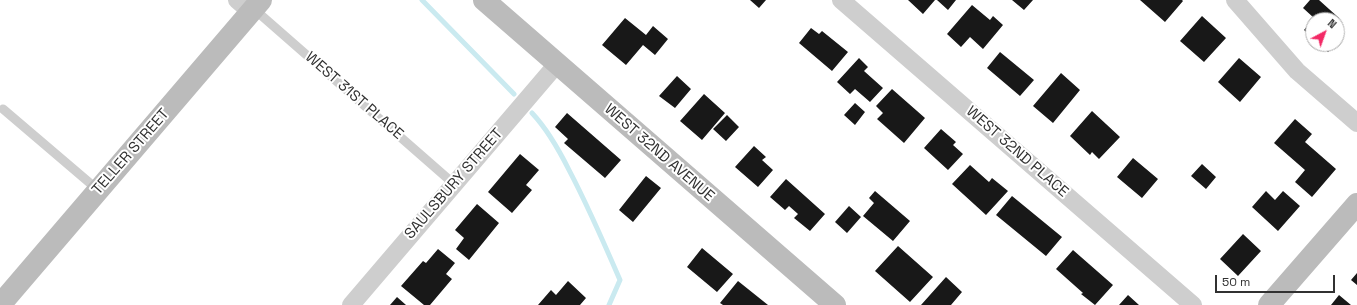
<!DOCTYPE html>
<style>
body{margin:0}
#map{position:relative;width:1357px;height:305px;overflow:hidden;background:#fff;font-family:"Space Grotesk",sans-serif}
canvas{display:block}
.north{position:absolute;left:1305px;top:12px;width:40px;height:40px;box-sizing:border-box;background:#fff;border:1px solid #adadad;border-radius:50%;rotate:41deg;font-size:11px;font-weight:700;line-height:16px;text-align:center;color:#313131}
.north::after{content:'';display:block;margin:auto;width:14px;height:18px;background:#f32966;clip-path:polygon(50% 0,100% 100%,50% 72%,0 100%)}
.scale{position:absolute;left:1215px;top:275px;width:120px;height:18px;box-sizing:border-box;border:2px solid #313131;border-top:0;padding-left:5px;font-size:12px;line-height:14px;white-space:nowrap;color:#313131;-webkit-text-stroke:3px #fff;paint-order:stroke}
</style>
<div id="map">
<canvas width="1357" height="305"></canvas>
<div class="north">N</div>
<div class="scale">50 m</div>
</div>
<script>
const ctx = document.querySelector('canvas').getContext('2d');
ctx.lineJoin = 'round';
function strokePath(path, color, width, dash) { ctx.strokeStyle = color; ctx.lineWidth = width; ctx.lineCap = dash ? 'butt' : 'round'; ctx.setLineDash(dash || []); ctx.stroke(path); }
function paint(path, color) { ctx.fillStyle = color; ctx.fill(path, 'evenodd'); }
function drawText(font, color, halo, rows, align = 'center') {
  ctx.font = font + ' "Space Grotesk",sans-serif'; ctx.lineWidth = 4; ctx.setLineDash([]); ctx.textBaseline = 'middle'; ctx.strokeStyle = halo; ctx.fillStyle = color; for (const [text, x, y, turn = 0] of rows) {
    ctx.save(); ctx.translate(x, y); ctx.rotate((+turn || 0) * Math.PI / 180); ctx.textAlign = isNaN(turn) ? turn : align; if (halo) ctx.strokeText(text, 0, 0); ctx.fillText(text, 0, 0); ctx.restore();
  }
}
const stream = new Path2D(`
 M 422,0 L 514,94
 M 532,113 C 548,130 559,150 569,170 C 588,206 604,243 620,280 L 609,305`);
const building = new Path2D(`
 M 750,0 L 766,0 L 759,8 Z
 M 908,0 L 935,0 L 923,14 Z
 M 937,0 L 956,0 L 948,10 Z
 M 1012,0 L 1033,0 L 1024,10 Z
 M 1140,0 L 1182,0 L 1183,1 L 1165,22 Z
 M 1310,0 L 1319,0 L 1339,18 L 1337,20 L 1313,20 L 1313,38 L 1304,30 L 1314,18 L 1303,8 Z
 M 972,5 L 990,20 L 993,16 L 1003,25 L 983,49 L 970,37 L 961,47 L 947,34 Z
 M 1202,16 L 1226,38 L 1204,62 L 1180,41 Z
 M 625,18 L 646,35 L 653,26 L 668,39 L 655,55 L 643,45 L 626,65 L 602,45 Z
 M 811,28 L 819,34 L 822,31 L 848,52 L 832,71 L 799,43 Z
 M 1319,44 L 1336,44 L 1328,52 Z
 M 1000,52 L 1034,80 L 1020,96 L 987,68 Z
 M 859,58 L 868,67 L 864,71 L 883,88 L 870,102 L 855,89 L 850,94 L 837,82 Z
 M 1239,58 L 1261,77 L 1240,102 L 1218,82 Z
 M 1061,73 L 1080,90 L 1053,123 L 1033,106 Z
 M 677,76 L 691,89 L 675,108 L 659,96 Z
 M 892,89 L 925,118 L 904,143 L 877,119 L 883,113 L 876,106 Z
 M 704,94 L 725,113 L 702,140 L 680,121 Z
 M 855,103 L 865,112 L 855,125 L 844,115 Z
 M 1092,111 L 1120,137 L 1099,159 L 1092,152 L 1090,155 L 1070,136 Z
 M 567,113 L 621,160 L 605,178 L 564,143 L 568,139 L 555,127 Z
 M 727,115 L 739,127 L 726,141 L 713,129 Z
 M 1295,119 L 1312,134 L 1305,142 L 1336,169 L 1312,197 L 1295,182 L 1305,170 L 1274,143 Z
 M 941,129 L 956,142 L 953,145 L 963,154 L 948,170 L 924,148 Z
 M 754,146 L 766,157 L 762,160 L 773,170 L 758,187 L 735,167 Z
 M 520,154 L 539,170 L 526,185 L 532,190 L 512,213 L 488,192 Z
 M 1133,158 L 1158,179 L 1142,198 L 1117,177 Z
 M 1202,164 L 1216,177 L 1206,189 L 1191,176 Z
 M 970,165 L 989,182 L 992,178 L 1008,191 L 986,215 L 952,184 Z
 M 646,176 L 661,188 L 633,222 L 619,210 Z
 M 786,179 L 825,214 L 810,231 L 794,218 L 798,214 L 789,206 L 785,210 L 770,197 Z
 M 875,191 L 910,221 L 893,241 L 863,216 L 874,203 L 869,198 Z
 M 1266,191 L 1275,200 L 1283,191 L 1300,206 L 1278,231 L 1252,207 Z
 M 1012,196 L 1062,237 L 1046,256 L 996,215 Z
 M 477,204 L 499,223 L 469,260 L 456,249 L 464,238 L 455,230 Z
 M 849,206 L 861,217 L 847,233 L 835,222 Z
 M 1243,234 L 1261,251 L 1238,276 L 1220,259 Z
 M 898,246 L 933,277 L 910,302 L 875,271 Z
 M 702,248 L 733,274 L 717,292 L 687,267 Z
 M 438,249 L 455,263 L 446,274 L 452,279 L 430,305 L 424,305 L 401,286 L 423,261 L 426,263 Z
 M 1073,250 L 1113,285 L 1095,305 L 1081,294 L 1083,293 L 1056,269 Z
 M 1357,273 L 1357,285 L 1351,280 Z
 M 946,277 L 962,292 L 951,305 L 921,305 Z
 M 568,281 L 586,298 L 580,305 L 538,305 L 551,290 L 556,295 Z
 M 738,281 L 768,305 L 723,305 L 720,303 Z
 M 1128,295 L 1139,305 L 1119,305 Z
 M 1339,295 L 1351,305 L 1331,305 Z
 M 397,297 L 406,305 L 390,305 Z`);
const lane = new Path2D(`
 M 254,9 L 454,184
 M 3,109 L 98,190`);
const street = new Path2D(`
 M 237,0 L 251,12
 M 841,0 L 1193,305
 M 1235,0 L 1297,71 L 1357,123
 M 351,305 L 557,64`);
const secondary = new Path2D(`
 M 484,0 L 835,305
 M 0,305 L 261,0
 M 1269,305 L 1357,204`);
const streetNames = [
 ["WEST 31ST PLACE",354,96,41],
 ["TELLER STREET",131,152,-49],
 ["WEST 32ND PLACE",1017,152,41],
 ["WEST 32ND AVENUE",659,153,41],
 ["SAULSBURY STREET",454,184,-49]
];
strokePath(stream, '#caeaf0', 5);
paint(building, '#181818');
strokePath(lane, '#cecece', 9);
strokePath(street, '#cecece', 18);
strokePath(secondary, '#bbb', 22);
drawText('15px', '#313131', '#fff', streetNames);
</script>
